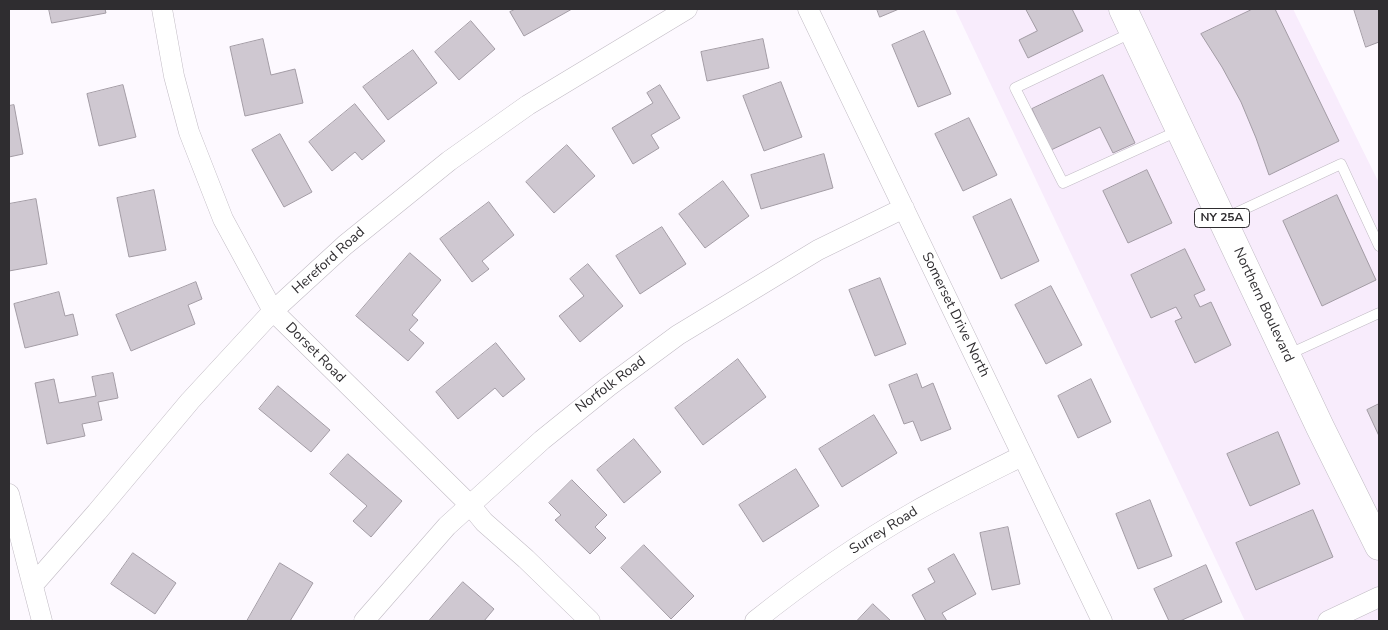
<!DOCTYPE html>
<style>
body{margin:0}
#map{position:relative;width:1388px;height:630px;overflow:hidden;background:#fdf9ff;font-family:"Nunito Sans",sans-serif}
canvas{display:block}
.frame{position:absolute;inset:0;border:10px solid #2f2d30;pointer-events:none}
</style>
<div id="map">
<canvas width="1388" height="630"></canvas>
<div class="frame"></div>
</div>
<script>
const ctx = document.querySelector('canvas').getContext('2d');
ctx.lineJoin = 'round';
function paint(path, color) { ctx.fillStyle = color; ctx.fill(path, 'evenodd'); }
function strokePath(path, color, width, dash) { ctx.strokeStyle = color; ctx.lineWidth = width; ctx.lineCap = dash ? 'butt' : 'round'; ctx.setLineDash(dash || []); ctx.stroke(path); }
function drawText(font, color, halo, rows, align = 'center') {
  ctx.font = font + ' "Nunito Sans",sans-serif'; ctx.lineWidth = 5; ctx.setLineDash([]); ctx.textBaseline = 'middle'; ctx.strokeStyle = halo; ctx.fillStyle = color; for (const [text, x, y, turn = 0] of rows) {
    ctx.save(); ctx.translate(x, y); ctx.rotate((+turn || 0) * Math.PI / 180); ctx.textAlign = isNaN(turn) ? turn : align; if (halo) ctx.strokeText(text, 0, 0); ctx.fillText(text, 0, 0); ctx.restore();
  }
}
const built = new Path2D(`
 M 955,9 L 1293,9 L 1379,183 L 1379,621 L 1245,621 Z`);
const building = new Path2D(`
 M 49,9 L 105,9 L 106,13 L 52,23 Z
 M 516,9 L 572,9 L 524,36 L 510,12 Z
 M 877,9 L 899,9 L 880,17 Z
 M 1026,9 L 1072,9 L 1083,31 L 1028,58 L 1019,40 L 1037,31 Z
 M 1253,9 L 1275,9 L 1339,141 L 1269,175 L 1256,138 L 1241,102 L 1222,67 L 1201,34 Z
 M 1354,9 L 1379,9 L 1379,42 L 1366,47 Z
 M 471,21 L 495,49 L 459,80 L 435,52 Z
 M 924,31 L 951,94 L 918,107 L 892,45 Z
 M 263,39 L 271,75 L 295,69 L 303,103 L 245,116 L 230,47 Z
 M 763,39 L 769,68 L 707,81 L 701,52 Z
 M 413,50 L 437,83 L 388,120 L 363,87 Z
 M 1103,75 L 1135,143 L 1113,153 L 1100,127 L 1051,150 L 1032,109 Z
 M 781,82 L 802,137 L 764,151 L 743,96 Z
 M 123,85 L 136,137 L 99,146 L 87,94 Z
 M 660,85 L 680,118 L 651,135 L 659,148 L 633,164 L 612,128 L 653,103 L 647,93 Z
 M 355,104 L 385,141 L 362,160 L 355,152 L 332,171 L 309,142 Z
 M 14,105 L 23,154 L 9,157 L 9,106 Z
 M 969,118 L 997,175 L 963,191 L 935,134 Z
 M 280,134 L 312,192 L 284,207 L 252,150 Z
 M 567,145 L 595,176 L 554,213 L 526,182 Z
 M 824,154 L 833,188 L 761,209 L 751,175 Z
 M 1147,170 L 1172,223 L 1128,243 L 1103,191 Z
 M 723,181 L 749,216 L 705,248 L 679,214 Z
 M 154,190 L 166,250 L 129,257 L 117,198 Z
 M 1337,195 L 1376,280 L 1322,306 L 1283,221 Z
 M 36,199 L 47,264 L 9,271 L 9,204 Z
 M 1011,199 L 1039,261 L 1001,279 L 973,217 Z
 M 489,202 L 514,235 L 482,261 L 489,269 L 472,282 L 440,239 Z
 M 662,227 L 686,264 L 640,294 L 616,256 Z
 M 1185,249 L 1205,290 L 1194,295 L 1200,307 L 1211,302 L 1231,345 L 1195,363 L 1175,321 L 1182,318 L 1176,307 L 1151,318 L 1131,275 Z
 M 410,253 L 441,280 L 412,315 L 418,320 L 409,330 L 424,343 L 408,361 L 356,316 Z
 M 588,264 L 623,306 L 580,342 L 559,316 L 584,296 L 570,279 Z
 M 880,278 L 906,344 L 875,356 L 849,290 Z
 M 196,282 L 202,299 L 188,305 L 195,324 L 131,351 L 116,315 Z
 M 1051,286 L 1082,345 L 1046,364 L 1015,305 Z
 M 59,292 L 65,316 L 73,314 L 78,335 L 25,348 L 14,304 Z
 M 496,343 L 525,379 L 503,397 L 495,388 L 458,419 L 436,392 Z
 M 738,359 L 766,397 L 703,445 L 675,408 Z
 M 113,373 L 118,398 L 98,402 L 102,420 L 82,424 L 85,436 L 47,444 L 35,383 L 54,379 L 59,403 L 96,396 L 92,377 Z
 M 917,374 L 922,388 L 933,383 L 951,429 L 921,441 L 913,421 L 904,424 L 889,385 Z
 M 1091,379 L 1111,422 L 1078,438 L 1058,396 Z
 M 278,386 L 330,430 L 311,452 L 259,409 Z
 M 1379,404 L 1379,436 L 1367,410 Z
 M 874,415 L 897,453 L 842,487 L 819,449 Z
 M 1278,432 L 1300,484 L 1250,506 L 1227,454 Z
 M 634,439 L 661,472 L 624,503 L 597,470 Z
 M 348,454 L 402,501 L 371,537 L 353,521 L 367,506 L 330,474 Z
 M 796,469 L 819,506 L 763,542 L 739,505 Z
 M 572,480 L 607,515 L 595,527 L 606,538 L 590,554 L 555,520 L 561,515 L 549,503 Z
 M 1150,500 L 1172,556 L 1138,569 L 1116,514 Z
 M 1313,510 L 1333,557 L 1256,590 L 1236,543 Z
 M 1008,527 L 1020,584 L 992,590 L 980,533 Z
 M 644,545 L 694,596 L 671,619 L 621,568 Z
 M 133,553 L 176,583 L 155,614 L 111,584 Z
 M 954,554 L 976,594 L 942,613 L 947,621 L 926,621 L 912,595 L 935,582 L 928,569 Z
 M 280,563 L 313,583 L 290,621 L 247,621 Z
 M 1206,565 L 1222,602 L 1180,621 L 1169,621 L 1154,589 Z
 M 463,582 L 494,609 L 484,621 L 429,621 Z
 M 873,604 L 891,621 L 857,621 Z`);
const lane = new Path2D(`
 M 1133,32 L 1015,88 L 1063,183 L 1180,130
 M 1223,219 L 1341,164 L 1379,246
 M 1287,355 L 1379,313`);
const street = new Path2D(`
 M 162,9 L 174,76 L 189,132 L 223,219 L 273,311 L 471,506 L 484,522 L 526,559 L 590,621
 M 808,9 L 1102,621
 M 9,494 L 42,621
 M 33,585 L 97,512 L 190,401 L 273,311 L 345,245 L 449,161 L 528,105 L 687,9
 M 364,621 L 447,526 L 542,440 L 609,386 L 678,335 L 818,250 L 904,208
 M 755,621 C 805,581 858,544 914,512 C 949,492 986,474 1022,456
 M 1328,621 L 1379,597`);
const primary = new Path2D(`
 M 1123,9 L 1320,427 L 1379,546`);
const shields = [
 [1222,218,55]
];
const shieldNames = [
 ["NY 25A",1222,218]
];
const streetNames = [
 ["Hereford Road",329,261,-42],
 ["Northern Boulevard",1263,305,65],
 ["Somerset Drive North",955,315,64],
 ["Dorset Road",315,353,45],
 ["Norfolk Road",611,385,-37],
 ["Surrey Road",884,531,-32]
];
paint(built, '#f8ecfc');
paint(building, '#cfc8d1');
strokePath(building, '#a39ca5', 1);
strokePath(lane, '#c1bbc4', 11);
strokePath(street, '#c1bbc4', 21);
strokePath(primary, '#c1bbc4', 29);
strokePath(lane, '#fff', 10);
strokePath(street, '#fff', 20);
strokePath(primary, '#fff', 28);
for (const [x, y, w] of shields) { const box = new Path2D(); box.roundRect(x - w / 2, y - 9.5, w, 19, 4); ctx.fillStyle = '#fff'; ctx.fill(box); strokePath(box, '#2f2d30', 1); }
drawText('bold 12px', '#2f2d30', null, shieldNames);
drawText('14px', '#2f2d30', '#fff', streetNames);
</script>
